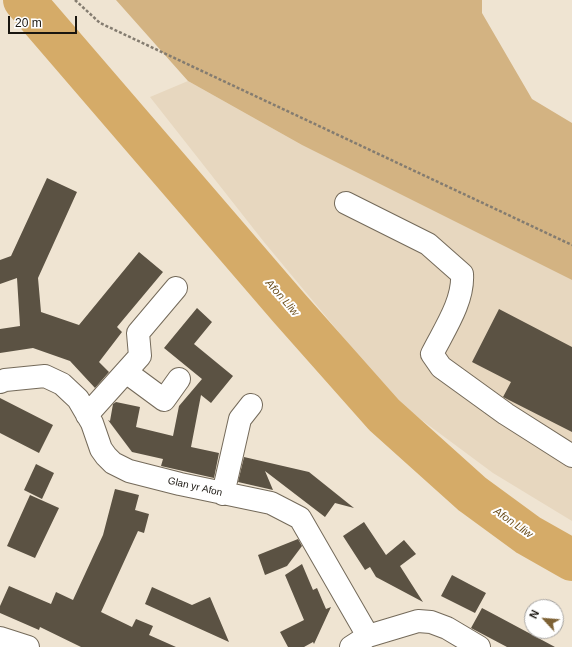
<!DOCTYPE html>
<style>
body{margin:0}
#map{position:relative;width:572px;height:647px;overflow:hidden;background:#efe4d2;font-family:Arial,sans-serif}
canvas{display:block}
.north{position:absolute;left:524px;top:599px;width:40px;height:40px;box-sizing:border-box;background:#fff;border:1px solid #a3a19f;border-radius:50%;rotate:296deg;font-size:11px;font-weight:700;line-height:16px;text-align:center;color:#19150f}
.north::after{content:'';display:block;margin:auto;width:14px;height:18px;background:#7d6134;clip-path:polygon(50% 0,100% 100%,50% 72%,0 100%)}
.scale{position:absolute;left:8px;top:16px;width:69px;height:18px;box-sizing:border-box;border:2px solid #19150f;border-top:0;padding-left:5px;font-size:12px;line-height:14px;white-space:nowrap;color:#19150f;-webkit-text-stroke:3px #fff;paint-order:stroke}
</style>
<div id="map">
<canvas width="572" height="647"></canvas>
<div class="north">N</div>
<div class="scale">20 m</div>
</div>
<script>
const ctx = document.querySelector('canvas').getContext('2d');
ctx.lineJoin = 'round';
function paint(path, color) { ctx.fillStyle = color; ctx.fill(path, 'evenodd'); }
function strokePath(path, color, width, dash) { ctx.strokeStyle = color; ctx.lineWidth = width; ctx.lineCap = dash ? 'butt' : 'round'; ctx.setLineDash(dash || []); ctx.stroke(path); }
function drawText(font, color, halo, rows, align = 'center') {
  ctx.font = font + ' Arial,sans-serif'; ctx.lineWidth = 4; ctx.setLineDash([]); ctx.textBaseline = 'middle'; ctx.strokeStyle = halo; ctx.fillStyle = color; for (const [text, x, y, turn = 0] of rows) {
    ctx.save(); ctx.translate(x, y); ctx.rotate((+turn || 0) * Math.PI / 180); ctx.textAlign = isNaN(turn) ? turn : align; if (halo) ctx.strokeText(text, 0, 0); ctx.fillText(text, 0, 0); ctx.restore();
  }
}
const built = new Path2D(`
 M 188,81 L 302,145 L 572,280 L 572,521 L 493,473 L 396,401 L 264,242 L 150,97 Z`);
const green = new Path2D(`
 M 116,0 L 482,0 L 482,13 L 532,99 L 572,123 L 572,280 L 302,145 L 188,81 Z`);
const river = new Path2D(`
 M 24,0 L 290,309 L 384,415 L 472,494 L 528,535 L 572,560`);
const building = new Path2D(`
 M 47,178 L 77,192 L 38,278 L 41,312 L 79,325 L 139,252 L 163,272 L 117,327 L 122,332 L 99,362 L 109,372 L 95,388 L 70,361 L 33,348 L 0,353 L 0,329 L 20,326 L 17,278 L 0,284 L 0,260 L 11,256 Z
 M 197,308 L 212,322 L 194,344 L 233,376 L 211,403 L 201,395 L 191,447 L 219,453 L 214,478 L 161,466 L 163,459 L 132,452 L 108,420 L 110,421 L 113,404 L 116,402 L 140,407 L 136,427 L 173,436 L 179,406 L 202,379 L 164,348 Z
 M 499,309 L 572,347 L 572,432 L 503,397 L 511,382 L 472,362 Z
 M 0,398 L 53,425 L 39,453 L 0,433 Z
 M 244,457 L 309,472 L 354,508 L 335,503 L 325,517 L 265,471 L 273,490 L 238,482 Z
 M 36,464 L 54,473 L 42,499 L 24,490 Z
 M 115,489 L 139,495 L 135,510 L 149,514 L 144,533 L 138,531 L 101,612 L 132,627 L 136,619 L 153,626 L 149,635 L 176,647 L 81,647 L 40,627 L 39,630 L 0,613 L 0,606 L 9,586 L 51,604 L 56,592 L 73,600 L 103,535 Z
 M 30,495 L 59,508 L 35,558 L 7,546 Z
 M 364,522 L 386,555 L 404,540 L 416,554 L 400,566 L 423,602 L 376,577 L 370,567 L 365,570 L 343,536 Z
 M 298,539 L 302,546 L 287,566 L 265,575 L 258,555 Z
 M 302,564 L 313,590 L 317,588 L 326,609 L 331,607 L 314,644 L 313,642 L 304,647 L 288,647 L 280,632 L 304,620 L 285,575 Z
 M 452,575 L 486,593 L 475,613 L 441,596 Z
 M 152,587 L 192,605 L 210,597 L 229,642 L 145,604 Z
 M 482,608 L 499,617 L 555,647 L 507,647 L 471,628 Z`);
const path = new Path2D(`
 M 75,0 L 100,23 L 572,245`);
const minor = new Path2D(`
 M 346,203 L 428,244 L 462,274 C 464,301 444,330 432,354 L 441,367 L 506,414 L 572,456
 M 126,372 L 164,400 L 179,379
 M 0,382 L 5,380 L 45,376 L 62,384 L 78,399 L 92,423 L 101,449 L 106,456 L 113,463 L 129,471 L 180,484 L 271,503 L 300,518 L 368,636
 M 87,415 L 140,356 L 138,333 L 176,288
 M 223,494 L 240,419 L 251,405
 M 0,638 L 28,647
 M 351,647 L 368,636 L 418,621 L 431,622 L 447,628 L 479,647`);
const streetNames = [
 ["Glan yr Afon",195,487,13]
];
const waterNames = [
 ["Afon Lliw",282,298,49],
 ["Afon Lliw",513,523,35]
];
paint(built, '#e7d7bf');
paint(green, '#d3b382');
strokePath(river, '#d5ab68', 42);
paint(building, '#5b5243');
strokePath(minor, '#746a5a', 24);
strokePath(path, '#847c70', 2.5, [3, 2]);
strokePath(minor, '#fff', 22);
drawText('10px', '#19150f', '#fff', streetNames);
drawText('italic 11px', '#6d501e', '#fff', waterNames);
</script>
